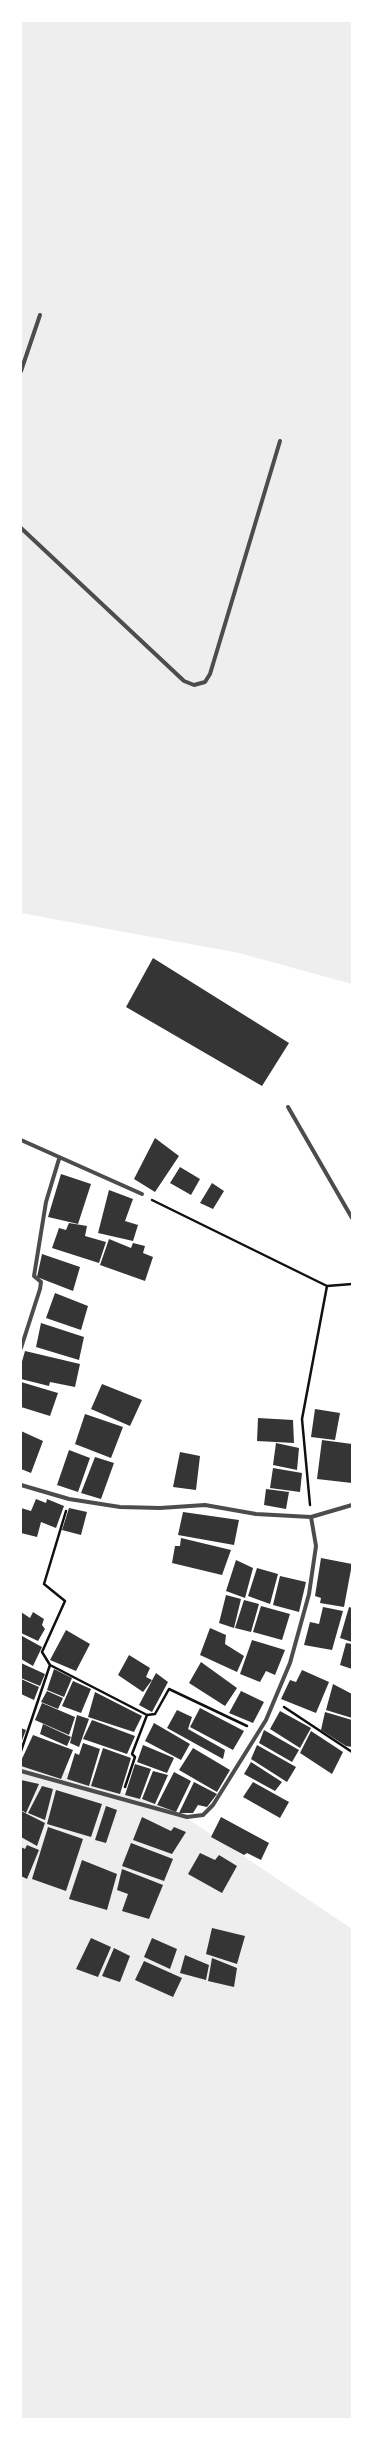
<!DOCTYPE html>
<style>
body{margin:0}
#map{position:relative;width:373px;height:2440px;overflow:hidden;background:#fff;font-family:Quicksand,sans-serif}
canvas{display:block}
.frame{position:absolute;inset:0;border:22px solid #fff;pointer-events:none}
</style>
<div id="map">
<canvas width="373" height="2440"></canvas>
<div class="frame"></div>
</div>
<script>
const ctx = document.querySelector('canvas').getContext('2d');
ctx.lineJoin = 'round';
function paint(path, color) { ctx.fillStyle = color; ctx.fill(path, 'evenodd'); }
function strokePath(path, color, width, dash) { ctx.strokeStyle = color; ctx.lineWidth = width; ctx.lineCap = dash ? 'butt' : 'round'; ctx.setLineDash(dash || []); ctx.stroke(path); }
const green = new Path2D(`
 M 21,21 L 352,21 L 352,984 L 239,953 L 21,913 Z
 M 21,1755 L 179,1813 L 352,1929 L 352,2419 L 21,2419 Z`);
const building = new Path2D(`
 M 153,958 L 289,1043 L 262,1086 L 126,1007 Z
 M 155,1138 L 179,1156 L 155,1192 L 134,1179 Z
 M 180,1167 L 200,1179 L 191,1195 L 170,1183 Z
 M 61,1174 L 91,1184 L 78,1224 L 48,1217 Z
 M 212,1183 L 224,1191 L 213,1209 L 200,1203 Z
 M 109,1190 L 133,1199 L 125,1221 L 138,1225 L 133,1241 L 98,1233 Z
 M 69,1223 L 87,1226 L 85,1236 L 106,1242 L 99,1263 L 52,1248 L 59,1228 L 66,1230 Z
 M 109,1239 L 131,1248 L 133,1243 L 145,1246 L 143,1253 L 153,1257 L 145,1281 L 100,1265 Z
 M 42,1254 L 80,1267 L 73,1291 L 37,1277 Z
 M 55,1293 L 88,1306 L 81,1330 L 46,1318 Z
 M 41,1323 L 84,1337 L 79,1360 L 36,1347 Z
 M 25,1351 L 80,1364 L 75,1387 L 50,1382 L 49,1386 L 21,1379 L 21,1365 Z
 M 21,1382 L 58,1393 L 50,1416 L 21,1407 Z
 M 102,1384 L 142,1400 L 130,1426 L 91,1409 Z
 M 315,1409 L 340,1413 L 335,1440 L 311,1437 Z
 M 85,1414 L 123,1427 L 111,1458 L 75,1444 Z
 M 258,1418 L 293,1420 L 294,1443 L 257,1441 Z
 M 21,1431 L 43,1441 L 31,1473 L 21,1469 Z
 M 322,1440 L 352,1444 L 352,1483 L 317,1479 Z
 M 276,1443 L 299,1448 L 297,1470 L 273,1465 Z
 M 69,1450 L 90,1458 L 78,1492 L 57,1485 Z
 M 180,1452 L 200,1456 L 196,1490 L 173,1487 Z
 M 95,1457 L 114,1463 L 101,1499 L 81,1493 Z
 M 273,1468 L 302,1473 L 300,1492 L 270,1488 Z
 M 266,1489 L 289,1492 L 286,1509 L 264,1505 Z
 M 36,1499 L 46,1503 L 47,1499 L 64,1506 L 56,1528 L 41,1522 L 37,1537 L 21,1533 L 21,1508 L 31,1511 Z
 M 69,1508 L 87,1512 L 81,1535 L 62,1530 Z
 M 183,1512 L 239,1520 L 234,1545 L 178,1535 Z
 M 181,1538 L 231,1550 L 222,1575 L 172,1563 L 175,1546 L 180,1546 Z
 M 321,1558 L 352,1564 L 344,1607 L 320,1603 L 321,1598 L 315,1596 Z
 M 236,1560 L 253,1568 L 245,1598 L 226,1591 Z
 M 257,1568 L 278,1574 L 270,1604 L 248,1596 Z
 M 280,1576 L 306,1582 L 299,1612 L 273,1605 Z
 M 226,1595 L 241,1599 L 234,1628 L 219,1623 Z
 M 244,1600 L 259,1604 L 251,1632 L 235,1628 Z
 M 261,1606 L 290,1614 L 282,1640 L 253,1632 Z
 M 323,1607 L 343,1611 L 332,1650 L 304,1645 L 310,1622 L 319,1624 Z
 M 349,1607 L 352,1608 L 352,1642 L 340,1638 Z
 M 21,1612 L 30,1618 L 33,1612 L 44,1619 L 42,1625 L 45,1629 L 38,1641 L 21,1633 Z
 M 210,1628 L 226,1635 L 225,1644 L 244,1656 L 237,1672 L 200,1655 Z
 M 66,1630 L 90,1644 L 76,1671 L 50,1660 Z
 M 22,1636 L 42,1647 L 33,1666 L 21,1659 Z
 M 252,1640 L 285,1650 L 275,1675 L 266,1671 L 260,1682 L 240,1674 Z
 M 346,1643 L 352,1644 L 352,1669 L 340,1665 Z
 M 129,1655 L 150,1668 L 146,1677 L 152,1680 L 143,1692 L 118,1675 Z
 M 201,1662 L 237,1688 L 225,1706 L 189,1683 Z
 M 21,1663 L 45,1674 L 40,1686 L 21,1678 Z
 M 54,1669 L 72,1678 L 64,1697 L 47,1690 Z
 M 302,1670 L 329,1682 L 316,1713 L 281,1699 L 290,1680 L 296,1682 Z
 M 156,1673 L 168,1682 L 152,1712 L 139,1705 Z
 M 21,1679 L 39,1687 L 34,1700 L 21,1694 Z
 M 73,1681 L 91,1689 L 81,1713 L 62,1706 Z
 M 333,1684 L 352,1694 L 352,1718 L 326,1710 Z
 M 47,1691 L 63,1698 L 58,1709 L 41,1702 Z
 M 241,1691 L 264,1702 L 253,1723 L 229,1713 Z
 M 95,1692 L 142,1716 L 134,1732 L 88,1717 Z
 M 42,1703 L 75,1717 L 69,1735 L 35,1720 Z
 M 200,1708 L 244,1731 L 233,1750 L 190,1727 Z
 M 177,1710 L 192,1717 L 188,1729 L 225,1750 L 223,1759 L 167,1728 Z
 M 280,1711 L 311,1728 L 300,1748 L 270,1729 Z
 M 325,1712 L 352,1720 L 352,1747 L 346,1746 L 321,1730 Z
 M 77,1715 L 89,1719 L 79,1747 L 70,1743 Z
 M 92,1720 L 135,1736 L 127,1754 L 83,1739 Z
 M 154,1723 L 190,1744 L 181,1760 L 145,1741 Z
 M 43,1724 L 71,1737 L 67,1746 L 40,1734 Z
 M 21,1728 L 26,1730 L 21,1743 Z
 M 264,1730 L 299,1750 L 292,1762 L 259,1743 Z
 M 311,1731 L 343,1752 L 332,1774 L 300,1753 Z
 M 33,1735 L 73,1750 L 61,1779 L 21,1766 L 21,1761 Z
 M 83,1743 L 100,1749 L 89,1786 L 67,1779 L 75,1753 L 79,1755 Z
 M 143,1745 L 174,1758 L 167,1773 L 137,1762 Z
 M 257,1745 L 296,1767 L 287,1782 L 251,1759 Z
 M 103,1748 L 131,1758 L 120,1794 L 91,1786 Z
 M 193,1748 L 230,1770 L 217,1792 L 179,1770 Z
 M 251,1762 L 282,1782 L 275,1791 L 244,1774 Z
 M 135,1764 L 151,1769 L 140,1799 L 125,1795 Z
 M 153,1771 L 168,1775 L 155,1804 L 142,1799 Z
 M 174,1772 L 191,1781 L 176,1812 L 157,1805 Z
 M 21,1780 L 39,1784 L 26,1813 L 21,1810 Z
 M 194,1782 L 217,1794 L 207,1807 L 198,1805 L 193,1813 L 179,1813 Z
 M 253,1782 L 289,1802 L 280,1818 L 243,1797 Z
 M 42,1786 L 53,1789 L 45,1820 L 28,1813 Z
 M 56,1790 L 102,1804 L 91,1837 L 47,1824 Z
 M 106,1806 L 117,1810 L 106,1843 L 95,1840 Z
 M 21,1811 L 45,1823 L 37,1846 L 21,1837 Z
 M 142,1817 L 171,1831 L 174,1827 L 186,1832 L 172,1854 L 133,1840 Z
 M 221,1817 L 269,1843 L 261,1860 L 247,1853 L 244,1855 L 211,1837 Z
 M 48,1827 L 83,1839 L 66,1891 L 32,1879 Z
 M 131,1843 L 173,1859 L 164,1881 L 122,1866 Z
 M 27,1845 L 39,1850 L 27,1879 L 21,1876 L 21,1847 L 25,1849 Z
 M 200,1853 L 215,1860 L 219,1855 L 237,1866 L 222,1893 L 188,1874 Z
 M 82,1860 L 117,1874 L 107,1910 L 69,1899 Z
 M 122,1869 L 163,1885 L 149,1919 L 122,1911 L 128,1894 L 117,1890 Z
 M 212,1928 L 245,1936 L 237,1964 L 206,1954 Z
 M 91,1938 L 111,1947 L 98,1977 L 76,1969 Z
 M 152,1938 L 177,1949 L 170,1969 L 144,1957 Z
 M 114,1948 L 130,1956 L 120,1982 L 102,1976 Z
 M 185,1955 L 209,1965 L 206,1980 L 180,1973 Z
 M 212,1958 L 237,1968 L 234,1987 L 208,1981 Z
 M 144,1961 L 182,1978 L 173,1997 L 135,1980 Z`);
const path = new Path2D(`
 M 152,1200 L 327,1286 L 352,1284
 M 310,1505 L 302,1419 L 327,1286
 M 50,1665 L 42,1652 L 65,1601 L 44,1584 L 66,1511
 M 284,1707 L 352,1752
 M 21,1751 L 50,1665 L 147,1715 L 155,1714 L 169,1689 L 247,1726
 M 125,1787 L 135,1757 L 132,1754 L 147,1715`);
const minor = new Path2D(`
 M 21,371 L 40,315
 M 21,528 L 184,681 L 194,685 L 205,682 L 210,674 L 280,441
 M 288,1107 L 352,1218
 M 21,1140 L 142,1194
 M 21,1348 L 40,1289 L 41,1282 L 34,1276 L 46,1202 L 59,1159
 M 21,1485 L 69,1499 L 120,1507 L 160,1508 L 205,1505 L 256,1514 L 311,1517 L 352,1505
 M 21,1771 L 187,1817 L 203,1815 L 213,1805 L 266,1720 L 290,1663 L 309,1594 L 316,1546 L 311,1517`);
paint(green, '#eee');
paint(building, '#353535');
strokePath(path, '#111', 2.5);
strokePath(minor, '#4c4c4c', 4);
</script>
